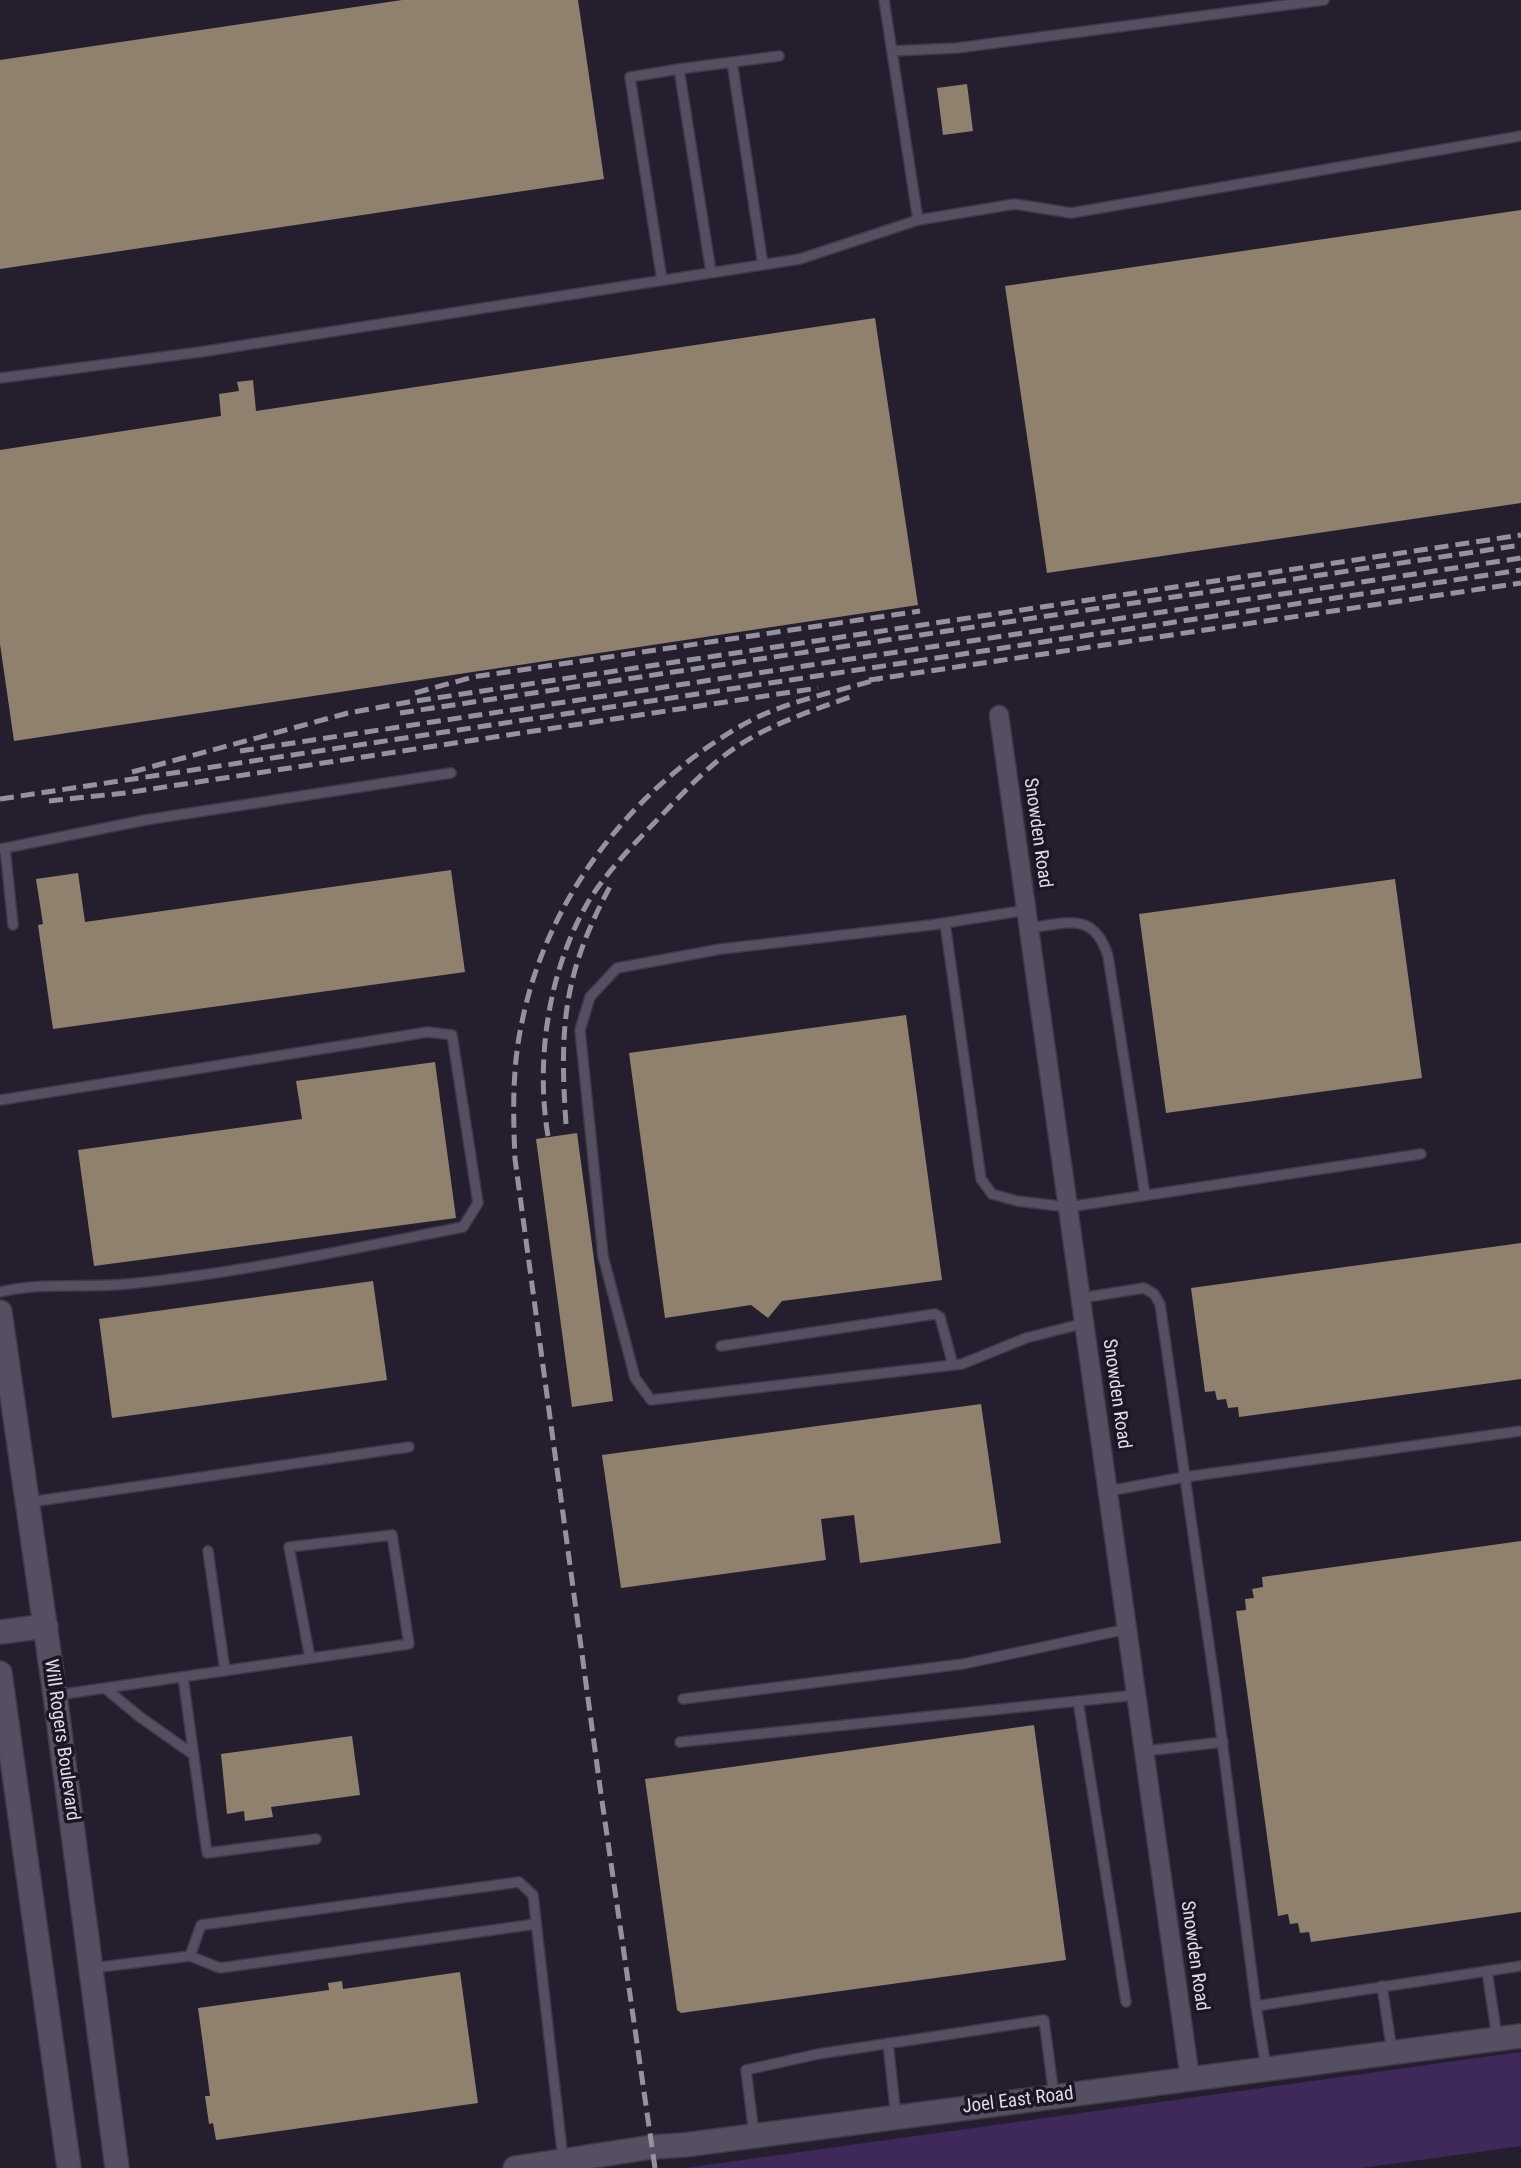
<!DOCTYPE html>
<style>
body{margin:0}
canvas{display:block;background:#251e2f}
</style>
<canvas width="1521" height="2168"></canvas>
<script>
const ctx = document.querySelector('canvas').getContext('2d');
ctx.lineJoin = 'round';
function paint(path, color) { ctx.fillStyle = color; ctx.fill(path, 'evenodd'); }
function strokePath(path, color, width, dash) { ctx.strokeStyle = color; ctx.lineWidth = width; ctx.lineCap = dash ? 'butt' : 'round'; ctx.setLineDash(dash || []); ctx.stroke(path); }
function drawText(font, color, halo, rows, align = 'center') {
  ctx.font = font + ' "Roboto Condensed",sans-serif'; ctx.lineWidth = 7; ctx.setLineDash([]); ctx.textBaseline = 'middle'; ctx.strokeStyle = halo; ctx.fillStyle = color; for (const [text, x, y, turn = 0] of rows) {
    ctx.save(); ctx.translate(x, y); ctx.rotate((+turn || 0) * Math.PI / 180); ctx.textAlign = isNaN(turn) ? turn : align; if (halo) ctx.strokeText(text, 0, 0); ctx.fillText(text, 0, 0); ctx.restore();
  }
}
const green = new Path2D(`
 M 1521,2052 L 1521,2146 L 1362,2168 L 685,2168 Z`);
const building = new Path2D(`
 M 402,0 L 578,0 L 604,179 L 0,269 L 0,60 Z
 M 967,84 L 973,131 L 943,135 L 937,88 Z
 M 1521,210 L 1521,503 L 1047,573 L 1005,286 Z
 M 875,318 L 918,605 L 14,741 L 0,644 L 0,450 L 221,416 L 219,394 L 239,391 L 237,382 L 253,380 L 256,411 Z
 M 451,870 L 465,972 L 53,1029 L 38,925 L 43,924 L 36,879 L 78,873 L 85,922 Z
 M 1395,879 L 1422,1078 L 1166,1113 L 1139,914 Z
 M 906,1015 L 942,1280 L 782,1301 L 768,1318 L 751,1305 L 665,1318 L 629,1053 Z
 M 435,1062 L 456,1218 L 94,1266 L 78,1150 L 302,1119 L 296,1081 Z
 M 577,1133 L 613,1401 L 572,1407 L 536,1139 Z
 M 1521,1243 L 1521,1379 L 1239,1417 L 1238,1407 L 1228,1408 L 1226,1399 L 1217,1400 L 1215,1391 L 1205,1392 L 1191,1288 Z
 M 373,1281 L 387,1380 L 112,1418 L 99,1319 Z
 M 981,1404 L 1001,1543 L 860,1563 L 854,1515 L 821,1519 L 826,1560 L 621,1588 L 602,1455 Z
 M 1521,1541 L 1521,1912 L 1311,1942 L 1309,1932 L 1300,1933 L 1298,1923 L 1290,1924 L 1288,1914 L 1278,1916 L 1236,1611 L 1246,1610 L 1245,1599 L 1254,1598 L 1252,1589 L 1263,1587 L 1262,1577 Z
 M 1034,1725 L 1066,1960 L 681,2013 L 677,2010 L 645,1779 Z
 M 352,1736 L 360,1795 L 271,1807 L 273,1817 L 245,1821 L 244,1811 L 227,1814 L 221,1754 Z
 M 460,1972 L 478,2103 L 216,2140 L 213,2123 L 209,2124 L 205,2096 L 210,2096 L 198,2008 L 329,1990 L 328,1983 L 342,1981 L 343,1989 Z`);
const lane = new Path2D(`
 M 892,51 L 957,48 L 1324,0
 M 732,62 L 763,265
 M 679,69 L 779,56
 M 918,220 L 1015,204 L 1071,213 L 1521,136
 M 662,280 L 630,77 L 679,69 L 711,272
 M 0,378 L 200,352 L 800,259 L 918,220 L 884,0
 M 5,848 L 13,925
 M 0,849 L 145,820 L 451,773
 M 1027,910 L 931,925 L 721,949 L 617,968 L 590,997 L 580,1030 L 603,1256 L 635,1378 L 651,1400 L 962,1364 L 1026,1338 L 1085,1323
 M 945,923 L 981,1179 L 992,1194 L 1017,1201 L 1068,1207 L 1421,1154
 M 1029,928 C 1067,923 1094,911 1108,956 L 1145,1195
 M 0,1100 L 428,1032 L 452,1035 L 478,1203 L 463,1227 C 351,1249 240,1273 127,1284 C 84,1288 42,1282 0,1292
 M 1081,1298 L 1144,1288 L 1154,1294 L 1160,1304 L 1216,1693 L 1256,2006
 M 721,1346 L 935,1314 L 940,1317 L 953,1365
 M 1108,1491 L 1185,1477 L 1521,1431
 M 30,1502 L 409,1447
 M 208,1551 L 225,1671
 M 183,1677 L 207,1853 L 316,1839
 M 106,1689 L 140,1717 L 194,1755
 M 57,1695 L 409,1644 L 392,1535 L 289,1547 L 310,1658
 M 683,1699 L 963,1664 L 1127,1629
 M 1078,1701 L 1126,2002
 M 680,1742 L 1137,1695
 M 1145,1751 L 1223,1742
 M 190,1956 L 220,1968 L 536,1924
 M 92,1968 L 190,1956 L 201,1925 L 519,1882 L 533,1895 L 563,2160
 M 1487,1971 L 1497,2037
 M 1382,1986 L 1392,2051
 M 888,2043 L 896,2117
 M 1266,2068 L 1256,2006 L 1521,1966
 M 754,2134 L 746,2070 L 818,2054 L 1044,2020 L 1054,2096`);
const street = new Path2D(`
 M 999,715 L 1190,2079`);
const secondary = new Path2D(`
 M 0,1312 L 55,1695 L 117,2168
 M 0,1632 L 46,1626
 M 0,1673 L 69,2168
 M 515,2168 L 652,2147 L 684,2145 L 1521,2036`);
const rail = new Path2D(`
 M 869,680 L 1521,583
 M 415,693 L 473,677 L 920,611
 M 400,713 L 1521,545
 M 240,751 L 1521,558
 M 132,772 L 348,713 L 409,702 L 1521,535
 M 0,799 L 1521,570
 M 49,801 L 125,793 L 818,688
 M 566,1124 C 559,1023 564,971 613,881
 M 548,1136 C 535,1058 549,967 590,899 C 609,869 635,843 659,818 C 681,795 703,771 729,752 C 765,726 808,712 850,697
 M 655,2168 L 600,1787 L 515,1159 C 513,1113 512,1067 522,1022 C 547,898 631,790 739,727 C 781,702 832,693 879,679`);
const streetNames = [
 ["Snowden Road",1037,833,82],
 ["Snowden Road",1116,1394,82],
 ["Will Rogers Boulevard",61,1740,82],
 ["Snowden Road",1194,1956,82],
 ["Joel East Road",1018,2101,-7]
];
paint(green, '#3f285a');
paint(building, '#90806e');
strokePath(lane, '#403a48', 12);
strokePath(street, '#403a48', 21);
strokePath(secondary, '#403a48', 26);
strokePath(lane, '#564e61', 9);
strokePath(street, '#564e61', 18);
strokePath(secondary, '#564e61', 23);
strokePath(rail, '#96919e', 5, [14, 7]);
drawText('19px', '#dedae5', '#1c1525', streetNames);
</script>
